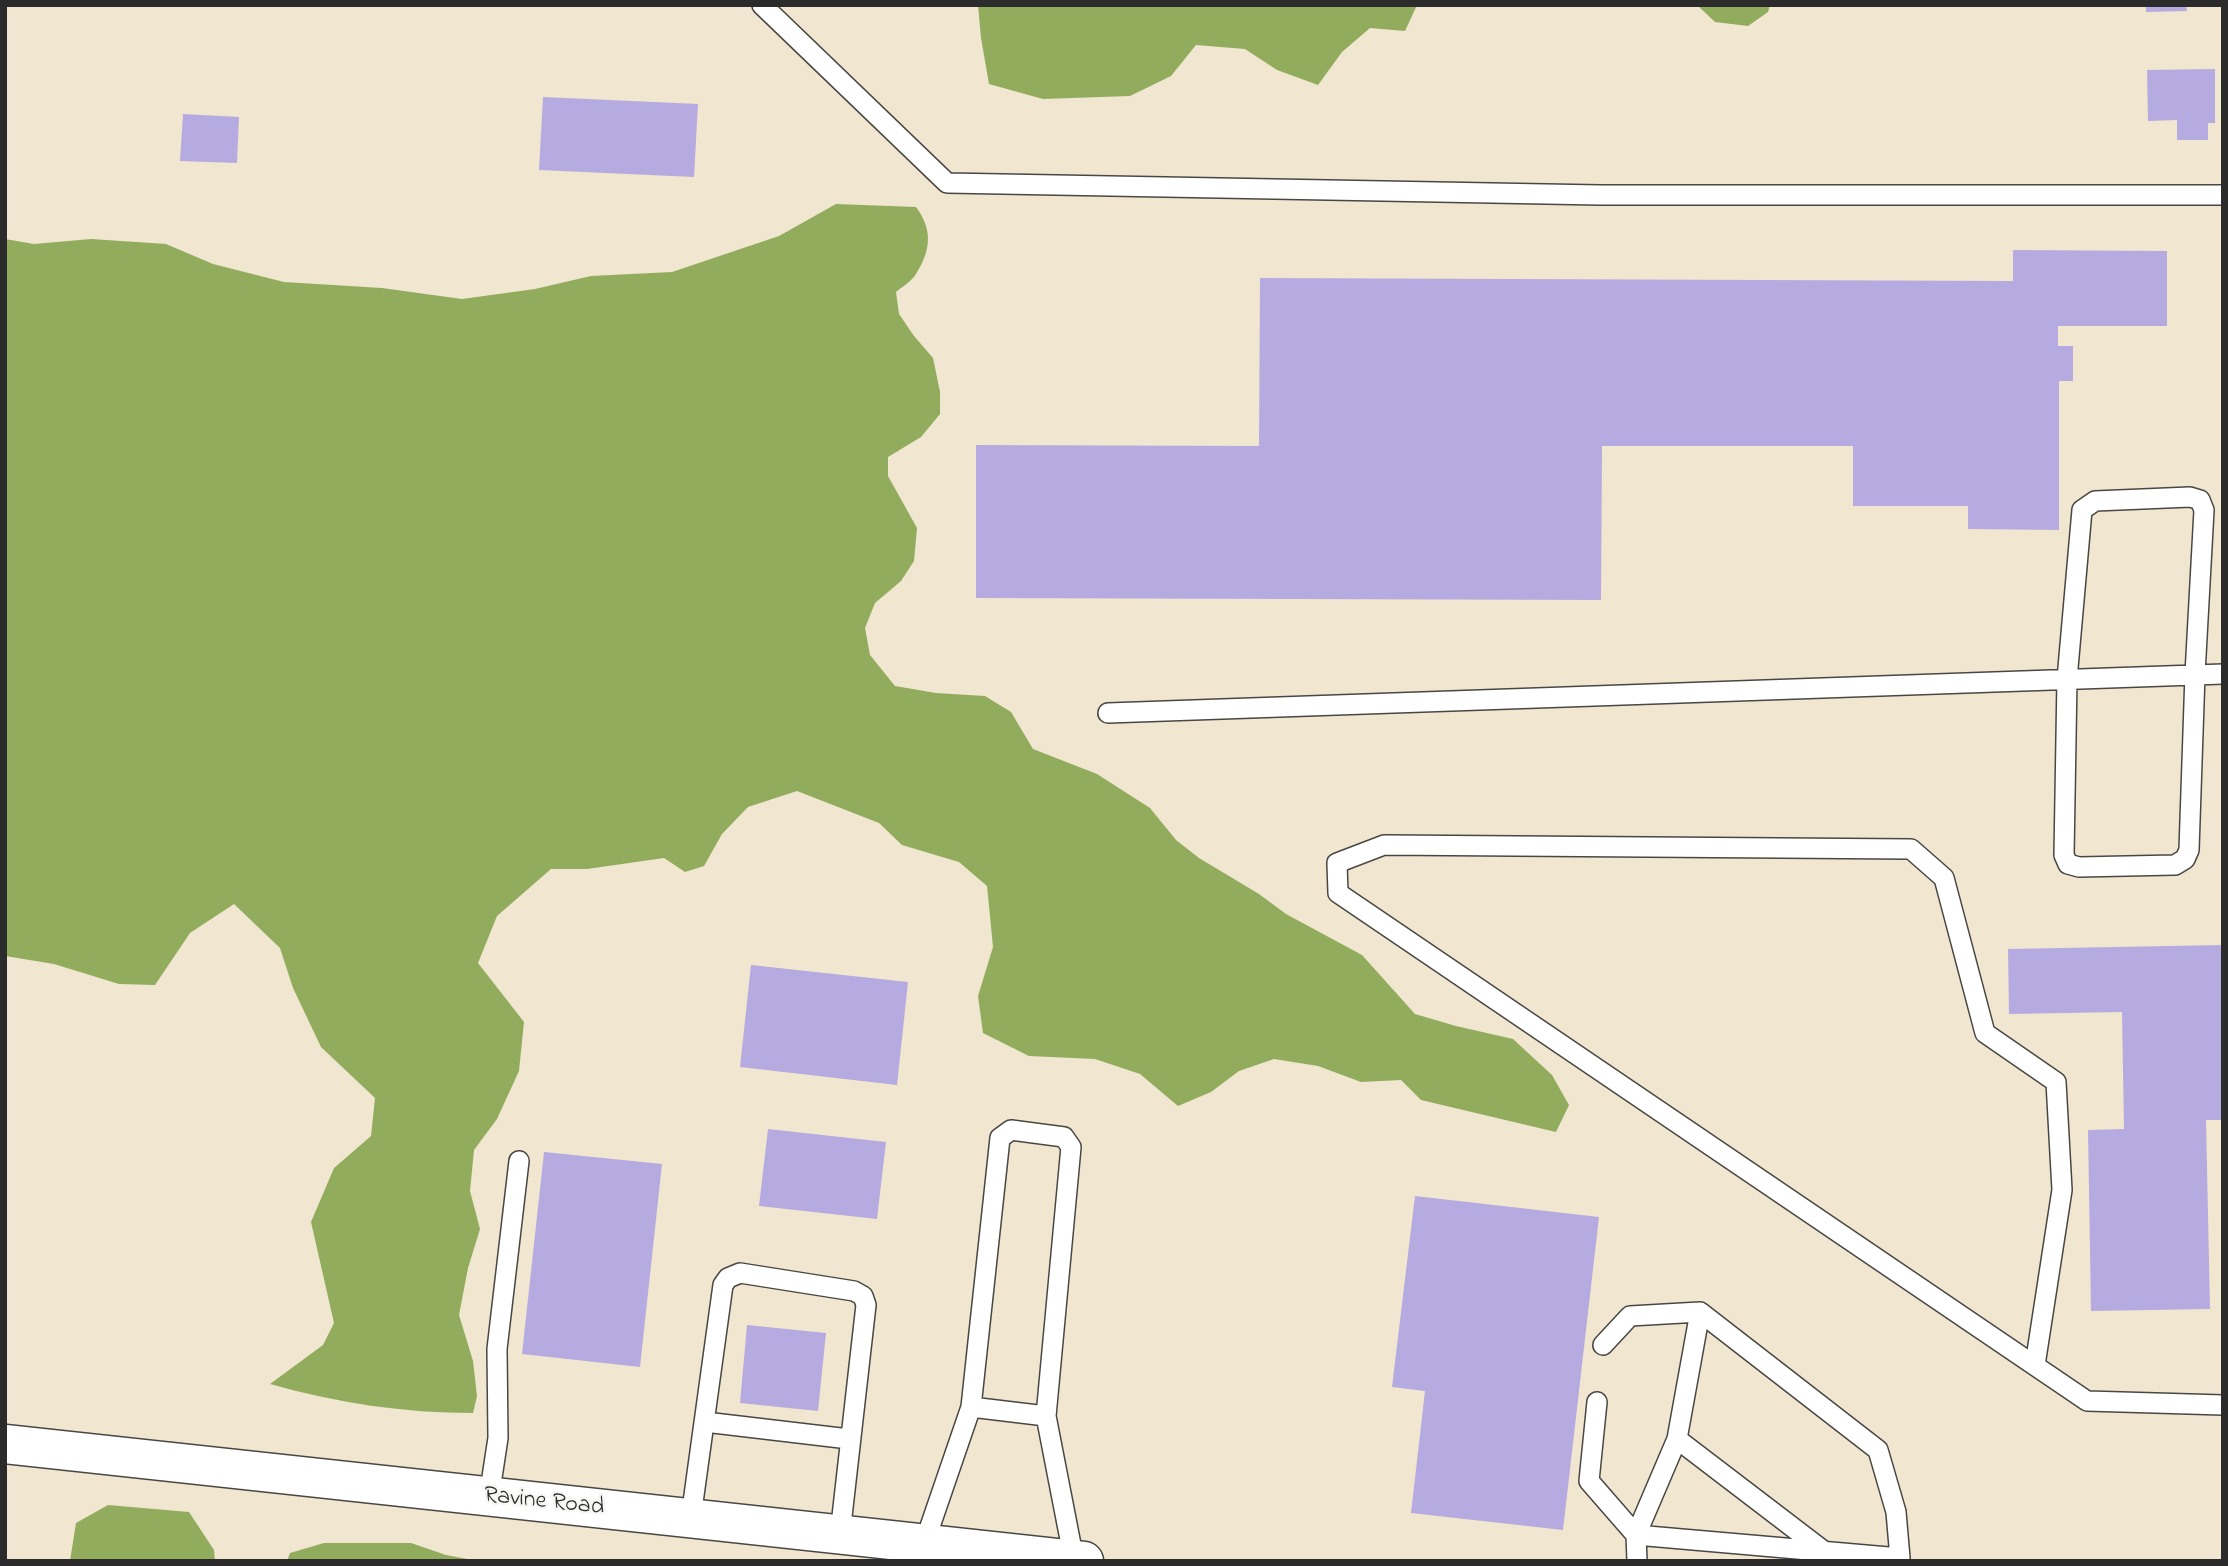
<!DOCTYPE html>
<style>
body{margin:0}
#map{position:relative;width:2228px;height:1566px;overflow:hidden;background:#f1e6cf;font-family:"Indie Flower",sans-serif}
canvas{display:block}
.frame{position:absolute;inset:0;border:7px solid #2b2b2b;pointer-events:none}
</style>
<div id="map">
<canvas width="2228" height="1566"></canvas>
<div class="frame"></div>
</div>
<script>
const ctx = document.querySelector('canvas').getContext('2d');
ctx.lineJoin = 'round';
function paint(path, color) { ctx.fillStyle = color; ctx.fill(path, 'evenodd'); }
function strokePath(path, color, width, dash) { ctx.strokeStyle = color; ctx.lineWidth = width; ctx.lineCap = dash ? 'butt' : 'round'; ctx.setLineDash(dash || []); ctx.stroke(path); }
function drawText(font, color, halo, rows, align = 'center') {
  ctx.font = font + ' "Indie Flower",sans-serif'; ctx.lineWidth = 5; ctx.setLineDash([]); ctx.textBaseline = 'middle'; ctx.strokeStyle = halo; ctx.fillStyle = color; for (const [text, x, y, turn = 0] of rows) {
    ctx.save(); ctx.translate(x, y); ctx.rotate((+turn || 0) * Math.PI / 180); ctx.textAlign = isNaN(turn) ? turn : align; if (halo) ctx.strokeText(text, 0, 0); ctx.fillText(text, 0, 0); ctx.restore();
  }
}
const forest = new Path2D(`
 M 978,5 L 1417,5 L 1405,31 L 1370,28 L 1342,52 L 1318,85 L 1277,70 L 1245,49 L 1196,45 L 1171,76 L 1130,96 L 1043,99 L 989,84 L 981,38 Z
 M 1697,5 L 1770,5 L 1768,12 L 1748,26 L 1715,22 Z
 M 836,204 L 916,207 C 933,230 931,250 916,274 C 912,281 902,287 896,292 L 899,314 L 914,336 L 933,358 L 940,392 L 940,414 L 921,437 L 888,457 L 888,476 L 917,528 L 914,561 L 901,581 L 875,603 L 865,628 L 870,655 L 895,686 L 936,693 L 985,696 L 1011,712 L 1033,749 L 1097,774 L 1150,808 L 1176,840 L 1199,858 L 1259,894 L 1286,914 L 1362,955 L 1415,1014 L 1456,1026 L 1513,1039 L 1552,1075 L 1569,1105 L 1556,1132 L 1421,1100 L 1401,1080 L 1361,1082 L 1318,1066 L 1274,1059 L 1239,1071 L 1211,1092 L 1178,1106 L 1140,1074 L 1095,1059 L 1029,1056 L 983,1033 L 978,996 L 993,947 L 987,886 L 959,862 L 902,845 L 879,823 L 797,791 L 748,807 L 722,834 L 704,866 L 685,872 L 664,858 L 587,869 L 551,869 L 497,916 L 478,963 L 524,1022 L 519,1071 L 497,1119 L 474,1150 L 470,1191 L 480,1229 L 468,1268 L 459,1315 L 473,1361 L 477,1396 L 473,1413 C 404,1413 337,1403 270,1384 L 323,1345 L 334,1323 L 311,1222 L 334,1168 L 371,1136 L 375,1098 L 321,1047 L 293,988 L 280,948 L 234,904 L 190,933 L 155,985 L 119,984 L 54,964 L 5,956 L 5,239 L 34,244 L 91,239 L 166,244 L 213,264 L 284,282 L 382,288 L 462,299 L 535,289 L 591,276 L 672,272 L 779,236 Z
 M 108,1505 L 189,1512 L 214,1550 L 215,1561 L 70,1561 L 76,1523 Z
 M 324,1543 L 411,1543 L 446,1555 L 478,1561 L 287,1561 L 290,1553 Z`);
const building = new Path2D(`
 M 2146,5 L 2186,5 L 2187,11 L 2146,12 Z
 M 2215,69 L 2215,123 L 2208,123 L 2208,140 L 2177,140 L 2177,120 L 2148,121 L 2147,70 Z
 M 543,97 L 698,104 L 694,177 L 539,170 Z
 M 183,114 L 239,117 L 237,163 L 180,161 Z
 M 2013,250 L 2167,251 L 2167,326 L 2058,326 L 2058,346 L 2073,346 L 2073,381 L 2059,381 L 2059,530 L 1968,529 L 1968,506 L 1853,506 L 1853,446 L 1602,446 L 1601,600 L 976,598 L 976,445 L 1259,446 L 1260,278 L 2013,281 Z
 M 2223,945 L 2223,1120 L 2206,1120 L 2210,1309 L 2091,1311 L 2088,1130 L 2124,1129 L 2122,1012 L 2009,1014 L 2008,949 Z
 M 751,965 L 908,982 L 897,1085 L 740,1067 Z
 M 768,1129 L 886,1142 L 877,1219 L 759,1206 Z
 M 544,1152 L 662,1164 L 640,1367 L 522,1354 Z
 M 1415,1196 L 1599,1217 L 1563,1530 L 1411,1513 L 1425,1391 L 1392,1387 Z
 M 747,1325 L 826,1333 L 818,1411 L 740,1403 Z`);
const service = new Path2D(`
 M 762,5 L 947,183 L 1600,195 L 2223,195
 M 2190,497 L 2200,500 L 2204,510 L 2195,674 L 2189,850 L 2185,859 L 2175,865 L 2079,867 L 2068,864 L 2064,855 L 2067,679 L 2082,510 L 2095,501 Z
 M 1108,713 L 2223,674
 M 1603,1345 L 1630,1316 L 1700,1312
 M 2035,1365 L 2062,1190 L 2056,1082 L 1985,1033 L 1944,878 L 1911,849 L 1384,845 L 1337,863 L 1338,893 L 2087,1401 L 2223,1405
 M 1597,1402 L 1589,1481 L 1636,1535 L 1677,1439
 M 971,1407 L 1000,1138 L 1011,1130 L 1064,1137 L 1071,1147 L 1046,1416
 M 705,1422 L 849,1439
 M 489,1497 L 498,1438 L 497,1349 L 519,1161
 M 691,1517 L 723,1285 L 728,1278 L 740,1273 L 854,1291 L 863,1296 L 866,1305 L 840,1534
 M 924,1544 L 971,1407 L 1046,1416 L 1074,1560
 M 1637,1561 L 1636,1535 L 1900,1558 L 1896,1512 L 1878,1450 L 1700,1312 L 1677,1439 L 1825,1552`);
const tertiary = new Path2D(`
 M 5,1444 L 1084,1561`);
const streetNames = [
 ["Ravine Road",544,1503,6]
];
paint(forest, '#92ac5d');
paint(building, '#b6abe0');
strokePath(service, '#494744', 22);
strokePath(tertiary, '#494744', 41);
strokePath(service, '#fff', 19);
strokePath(tertiary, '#fff', 38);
drawText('24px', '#2b2b2b', '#f6f6f2', streetNames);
</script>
